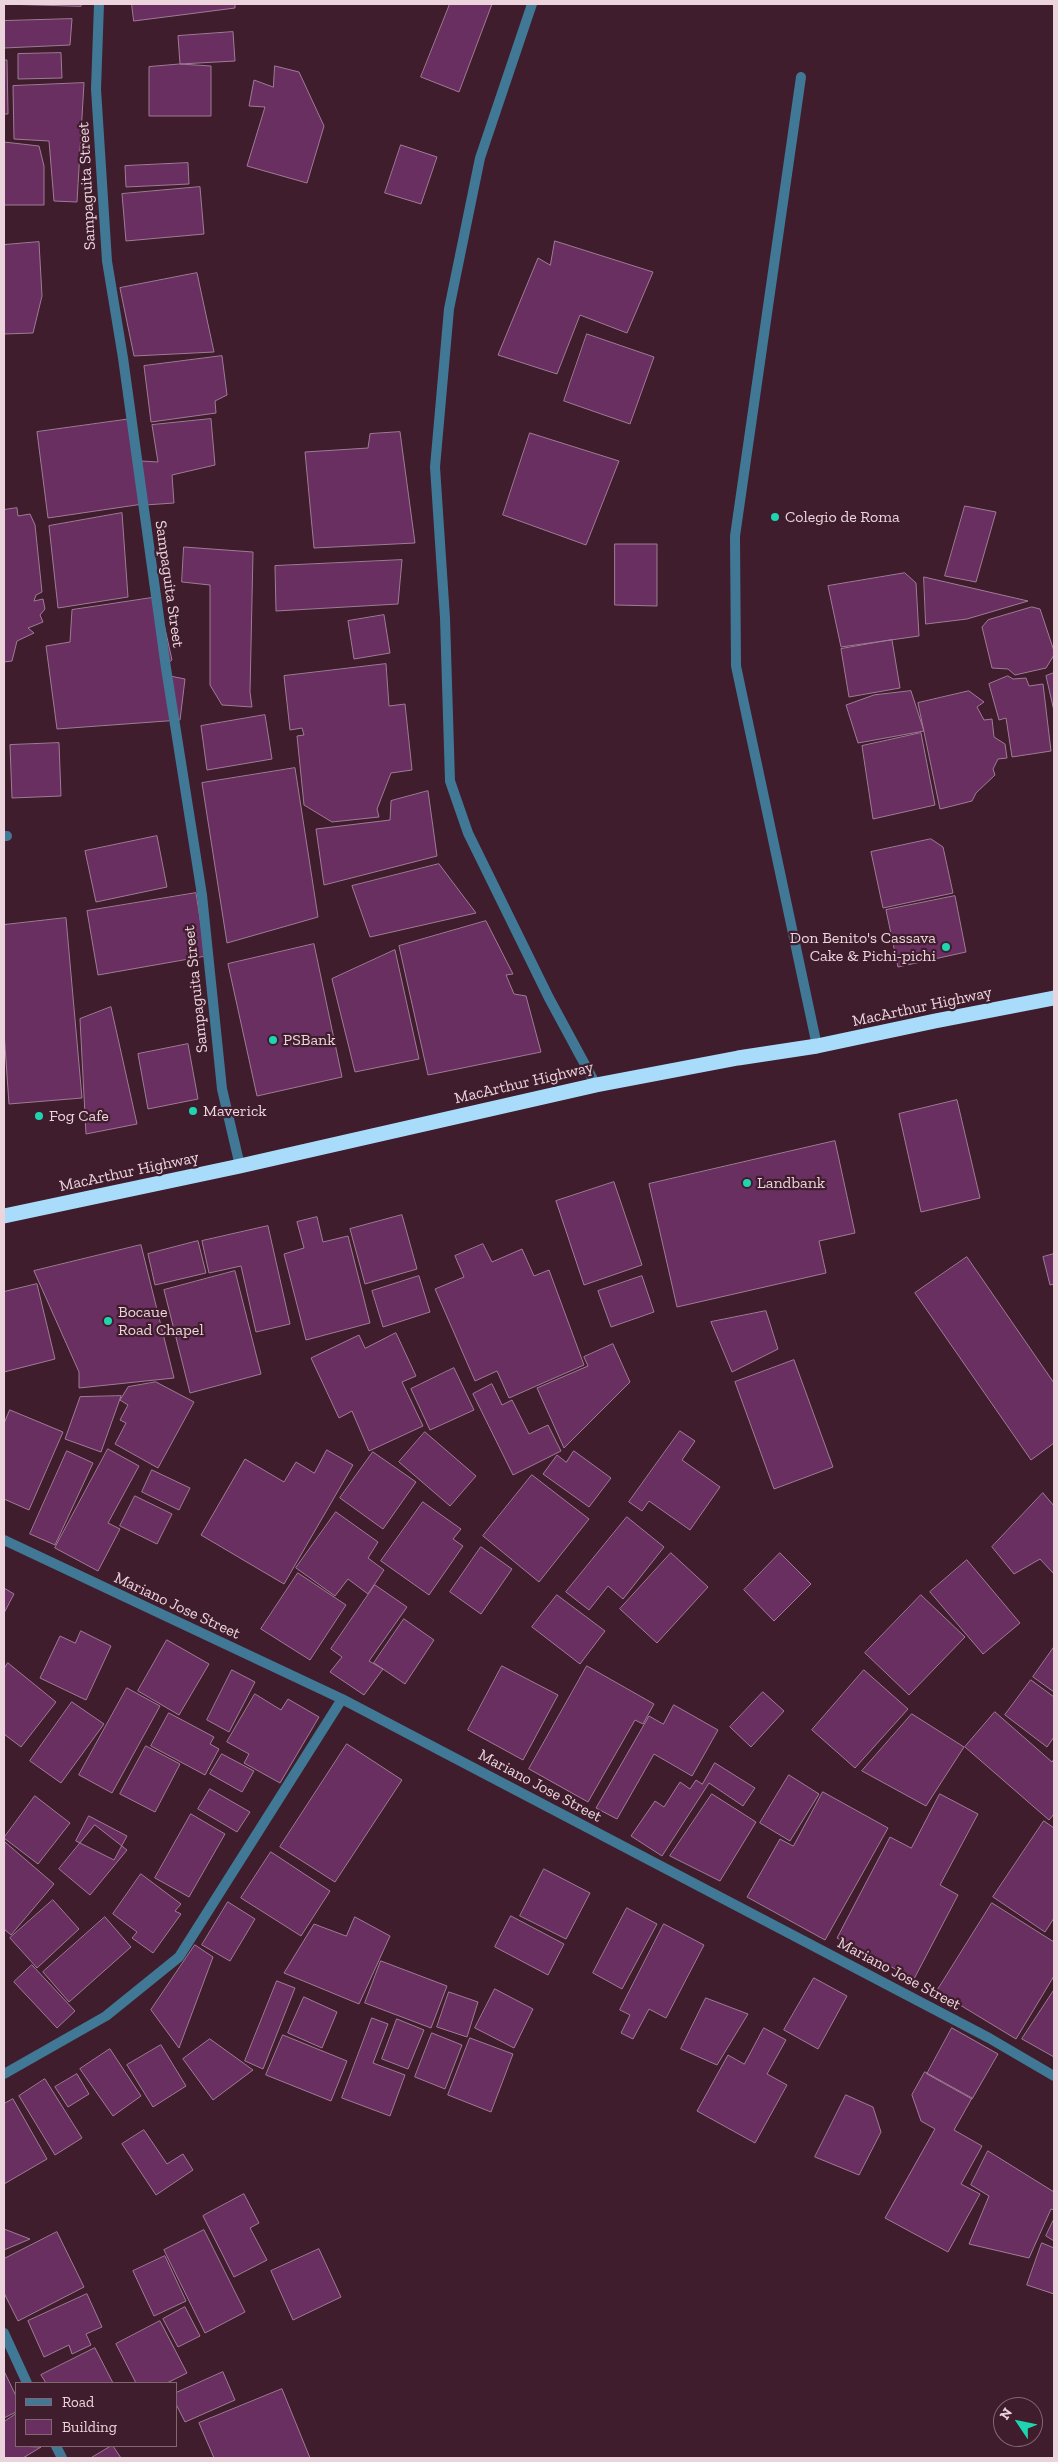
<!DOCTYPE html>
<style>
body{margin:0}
#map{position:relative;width:1058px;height:2462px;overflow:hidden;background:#3f1d2c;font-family:"Zilla Slab",serif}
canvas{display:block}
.frame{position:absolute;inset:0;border:5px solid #ebd4dc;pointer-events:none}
.legend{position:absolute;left:15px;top:2382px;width:162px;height:65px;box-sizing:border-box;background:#3f1d2c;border:1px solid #846672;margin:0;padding:6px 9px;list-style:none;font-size:15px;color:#ebd4dc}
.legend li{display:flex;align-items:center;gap:10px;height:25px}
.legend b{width:25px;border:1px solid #846672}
.north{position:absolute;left:993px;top:2397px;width:50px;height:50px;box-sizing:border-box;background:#3f1d2c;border:1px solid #846672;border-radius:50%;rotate:304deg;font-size:14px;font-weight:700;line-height:20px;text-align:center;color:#ebd4dc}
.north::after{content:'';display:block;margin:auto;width:18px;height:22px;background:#1fd5b0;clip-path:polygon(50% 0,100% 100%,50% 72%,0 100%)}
</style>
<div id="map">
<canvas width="1058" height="2462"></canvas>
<div class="frame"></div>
<ul class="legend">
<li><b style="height:6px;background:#407896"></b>Road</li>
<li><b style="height:14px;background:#6a2f61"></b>Building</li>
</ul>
<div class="north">N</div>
</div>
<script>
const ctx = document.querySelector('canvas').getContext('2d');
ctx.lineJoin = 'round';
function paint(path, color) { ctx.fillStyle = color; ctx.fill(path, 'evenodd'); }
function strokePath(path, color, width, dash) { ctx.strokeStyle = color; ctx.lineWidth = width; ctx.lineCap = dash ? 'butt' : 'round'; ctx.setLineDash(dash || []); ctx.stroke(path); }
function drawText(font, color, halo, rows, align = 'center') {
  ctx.font = font + ' "Zilla Slab",serif'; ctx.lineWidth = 4.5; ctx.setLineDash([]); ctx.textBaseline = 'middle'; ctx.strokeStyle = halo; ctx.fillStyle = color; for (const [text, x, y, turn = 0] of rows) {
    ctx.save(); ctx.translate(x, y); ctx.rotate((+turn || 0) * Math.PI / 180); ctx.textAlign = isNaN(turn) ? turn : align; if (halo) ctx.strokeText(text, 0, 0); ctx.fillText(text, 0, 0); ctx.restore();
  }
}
const building = new Path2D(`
 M 4,4 L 82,4 L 81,6 Z
 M 132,4 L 235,4 L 235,8 L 134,21 Z
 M 450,4 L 492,4 L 459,92 L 421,77 Z
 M 72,19 L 70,45 L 4,48 L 4,21 Z
 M 233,32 L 235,61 L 180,64 L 178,36 Z
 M 61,53 L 62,78 L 18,79 L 18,54 Z
 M 4,60 L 7,60 L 8,114 L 4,114 Z
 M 180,64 L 211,66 L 211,116 L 149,116 L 149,67 Z
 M 275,66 L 299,72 L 324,126 L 307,183 L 247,166 L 265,107 L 249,106 L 254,80 L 273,87 Z
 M 84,83 L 77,202 L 54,201 L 49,141 L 14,139 L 13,86 Z
 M 4,142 L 39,146 L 44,166 L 44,205 L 4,205 Z
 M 401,145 L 437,157 L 421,204 L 385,193 Z
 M 188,163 L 189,184 L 126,187 L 125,166 Z
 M 200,187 L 204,234 L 126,241 L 122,194 Z
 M 555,241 L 653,272 L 627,333 L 580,315 L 557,374 L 498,355 L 538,258 L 550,265 Z
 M 39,242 L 42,296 L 33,333 L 4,334 L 4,245 Z
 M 197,273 L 214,352 L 134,356 L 120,288 Z
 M 587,334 L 654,357 L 630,424 L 564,401 Z
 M 222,356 L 227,395 L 215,401 L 216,413 L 151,422 L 144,366 Z
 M 131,419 L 143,504 L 48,518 L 37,432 Z
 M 211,419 L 215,465 L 172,475 L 174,503 L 145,505 L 141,461 L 158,462 L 152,425 Z
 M 400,432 L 415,543 L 314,548 L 305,452 L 368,448 L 370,434 Z
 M 530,433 L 619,461 L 586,545 L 503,515 Z
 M 965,506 L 996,512 L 976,582 L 945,576 Z
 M 17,508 L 18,516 L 30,514 L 35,525 L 42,592 L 36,595 L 34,601 L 43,599 L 45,609 L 40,615 L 43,622 L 28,628 L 34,633 L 17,641 L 12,661 L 4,662 L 4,510 Z
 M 122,513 L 128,597 L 58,608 L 49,526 Z
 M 615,544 L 657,544 L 657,606 L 615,605 Z
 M 184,547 L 253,552 L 250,692 L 252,707 L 222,705 L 210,685 L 210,585 L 182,582 Z
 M 402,560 L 398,604 L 276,611 L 275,566 Z
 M 905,573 L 916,583 L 919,636 L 841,647 L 828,586 Z
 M 924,577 L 1028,601 L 967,619 L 926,624 Z
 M 158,597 L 172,660 L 162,667 L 165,675 L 185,679 L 180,720 L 57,729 L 46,646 L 70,642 L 72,610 Z
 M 1032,607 L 1040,609 L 1054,651 L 1054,655 L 1046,668 L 1015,675 L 1008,669 L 992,668 L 982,627 L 988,620 Z
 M 384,615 L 390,653 L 354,659 L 348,621 Z
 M 892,640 L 900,688 L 849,697 L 841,649 Z
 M 386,664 L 389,706 L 405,704 L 412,770 L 391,773 L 377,809 L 379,817 L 332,822 L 304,805 L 297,736 L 304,735 L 302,728 L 290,730 L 284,676 Z
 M 1054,673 L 1054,711 L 1046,676 Z
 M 1008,676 L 1013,679 L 1026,678 L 1029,686 L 1043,684 L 1051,751 L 1012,757 L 1006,718 L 999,720 L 989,684 Z
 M 911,691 L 924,731 L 858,743 L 846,705 L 874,695 Z
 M 969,691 L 984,702 L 977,707 L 984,720 L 992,719 L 994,737 L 1005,744 L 1007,758 L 998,759 L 993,769 L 995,775 L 976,793 L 972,801 L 940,809 L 918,703 Z
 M 265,715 L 272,759 L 207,770 L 201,726 Z
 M 921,733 L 935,805 L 873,819 L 862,746 Z
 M 59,743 L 61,796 L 12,798 L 10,745 Z
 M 295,768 L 318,917 L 227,943 L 202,783 Z
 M 428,791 L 437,856 L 324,885 L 316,829 L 390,820 L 391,801 Z
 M 157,836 L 167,887 L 96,902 L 85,851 Z
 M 931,839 L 943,847 L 953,893 L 883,908 L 871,852 Z
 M 439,864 L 476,913 L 370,937 L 352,886 Z
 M 196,893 L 206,956 L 98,975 L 87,911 Z
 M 955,896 L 966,952 L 898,967 L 886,910 Z
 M 66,918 L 82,1098 L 9,1104 L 4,1032 L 4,925 Z
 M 486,921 L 513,974 L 506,975 L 514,994 L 526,996 L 541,1052 L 428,1075 L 399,946 Z
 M 314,944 L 342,1077 L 257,1096 L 228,964 Z
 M 395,950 L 419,1059 L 355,1072 L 332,979 Z
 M 111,1007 L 137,1124 L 86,1134 L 80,1019 Z
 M 188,1044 L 198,1099 L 148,1109 L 138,1054 Z
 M 957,1100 L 980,1198 L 921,1212 L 899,1114 Z
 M 835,1141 L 855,1233 L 819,1241 L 826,1273 L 677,1307 L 649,1184 Z
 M 614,1182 L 642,1265 L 584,1285 L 556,1201 Z
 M 402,1215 L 417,1269 L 365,1284 L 350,1229 Z
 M 317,1217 L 323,1242 L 348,1236 L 370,1323 L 306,1340 L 284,1254 L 304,1248 L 297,1222 Z
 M 268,1226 L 290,1324 L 256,1332 L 241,1266 L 209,1273 L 202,1241 Z
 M 198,1241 L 206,1273 L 155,1285 L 148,1254 Z
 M 483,1244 L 492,1262 L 522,1249 L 534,1276 L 549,1270 L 584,1365 L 509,1398 L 497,1371 L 475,1381 L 435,1289 L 464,1277 L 455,1256 Z
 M 141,1245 L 174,1378 L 79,1388 L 79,1372 L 34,1271 Z
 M 1054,1254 L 1054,1284 L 1050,1285 L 1043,1257 Z
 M 967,1257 L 1054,1383 L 1054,1443 L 1031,1460 L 915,1293 Z
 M 235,1271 L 261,1374 L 190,1393 L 164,1290 Z
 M 419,1276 L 430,1312 L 383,1327 L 372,1291 Z
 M 642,1276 L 654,1312 L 611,1327 L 598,1291 Z
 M 37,1284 L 55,1359 L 4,1372 L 4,1292 Z
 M 766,1311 L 778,1349 L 732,1372 L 711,1322 Z
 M 396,1333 L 416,1376 L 402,1382 L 423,1426 L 369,1451 L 352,1411 L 339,1418 L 311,1358 L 359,1335 L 365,1348 Z
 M 613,1344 L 630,1382 L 564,1448 L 537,1388 L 588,1366 L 584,1357 Z
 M 794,1360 L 833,1467 L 774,1489 L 735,1382 Z
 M 454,1368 L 474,1410 L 430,1430 L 411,1389 Z
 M 156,1382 L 194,1402 L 158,1468 L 115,1444 L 126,1423 L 120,1420 L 128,1405 L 120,1400 L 128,1387 Z
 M 492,1384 L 502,1405 L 512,1400 L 529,1434 L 548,1425 L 561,1451 L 513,1475 L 473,1394 Z
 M 121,1396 L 101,1452 L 65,1439 L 80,1397 Z
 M 10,1410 L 63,1432 L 29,1510 L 4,1499 L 4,1424 Z
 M 680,1431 L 695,1441 L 682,1460 L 720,1487 L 690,1530 L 649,1501 L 642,1511 L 629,1502 Z
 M 425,1432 L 476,1476 L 450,1506 L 399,1462 Z
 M 108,1449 L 139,1466 L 108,1523 L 120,1529 L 98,1571 L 55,1548 Z
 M 327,1450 L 353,1465 L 284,1584 L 201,1535 L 245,1459 L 284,1482 L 296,1462 L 314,1473 Z
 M 67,1451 L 93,1463 L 55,1545 L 30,1534 Z
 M 574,1451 L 611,1478 L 589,1507 L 543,1474 L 557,1455 L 566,1462 Z
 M 373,1452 L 416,1482 L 383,1529 L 340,1498 Z
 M 152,1470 L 190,1488 L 179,1510 L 142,1492 Z
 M 532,1475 L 589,1519 L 539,1582 L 483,1536 Z
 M 1043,1493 L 1054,1506 L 1054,1574 L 1040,1559 L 1014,1574 L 992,1547 Z
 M 135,1496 L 172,1514 L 157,1544 L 120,1526 Z
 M 423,1502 L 461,1529 L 453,1539 L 463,1546 L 429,1595 L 381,1561 Z
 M 336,1512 L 378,1542 L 368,1558 L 384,1570 L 368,1594 L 348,1579 L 335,1596 L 296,1568 Z
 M 627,1517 L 664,1547 L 623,1599 L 608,1586 L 589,1610 L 566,1592 Z
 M 481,1547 L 512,1569 L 481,1614 L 450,1592 Z
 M 671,1553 L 708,1587 L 657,1643 L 620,1609 Z
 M 780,1553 L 811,1584 L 774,1621 L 744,1590 Z
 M 967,1560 L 1020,1623 L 983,1654 L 930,1592 Z
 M 298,1573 L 346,1605 L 310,1660 L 261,1629 Z
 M 375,1585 L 407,1607 L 369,1661 L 383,1669 L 364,1695 L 330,1672 L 342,1657 L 331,1649 Z
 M 4,1588 L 14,1594 L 4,1613 Z
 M 557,1595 L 605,1631 L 580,1664 L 532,1627 Z
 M 921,1595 L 965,1637 L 909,1695 L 865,1653 Z
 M 404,1619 L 434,1640 L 405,1684 L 374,1663 Z
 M 81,1631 L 111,1646 L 86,1700 L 40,1678 L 60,1636 L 75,1643 Z
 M 167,1640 L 209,1664 L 179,1715 L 138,1691 Z
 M 1054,1647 L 1054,1692 L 1033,1677 Z
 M 8,1663 L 56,1702 L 21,1747 L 4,1734 L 4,1669 Z
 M 502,1666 L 558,1695 L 523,1760 L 468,1730 Z
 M 587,1666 L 654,1704 L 643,1724 L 635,1720 L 588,1802 L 529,1769 Z
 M 232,1670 L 255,1682 L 229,1732 L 207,1720 Z
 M 864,1670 L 908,1709 L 855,1768 L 812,1730 Z
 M 1031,1680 L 1054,1697 L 1054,1737 L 1047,1747 L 1005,1715 Z
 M 127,1688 L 160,1706 L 112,1793 L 79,1775 Z
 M 763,1692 L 784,1711 L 751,1747 L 730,1727 Z
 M 255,1694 L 281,1710 L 288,1699 L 319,1717 L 280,1783 L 244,1763 L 249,1754 L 227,1742 Z
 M 72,1702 L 104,1724 L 61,1783 L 30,1761 Z
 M 674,1705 L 718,1730 L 692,1776 L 654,1754 L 617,1819 L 596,1808 L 649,1716 L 663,1724 Z
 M 995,1712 L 1052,1762 L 1054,1759 L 1054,1814 L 1049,1820 L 965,1747 Z
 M 169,1713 L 214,1737 L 210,1744 L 219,1749 L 205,1775 L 151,1746 Z
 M 912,1714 L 964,1747 L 926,1806 L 862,1771 Z
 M 347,1744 L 402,1780 L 335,1882 L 280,1847 Z
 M 146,1746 L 180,1764 L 155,1812 L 120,1794 Z
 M 222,1754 L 254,1771 L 242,1792 L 210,1774 Z
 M 715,1763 L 755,1788 L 743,1806 L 709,1783 L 662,1856 L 631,1836 L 655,1801 L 664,1807 L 680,1782 L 690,1789 L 696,1780 L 702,1784 Z
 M 789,1775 L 819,1794 L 790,1841 L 760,1823 Z
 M 210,1789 L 250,1812 L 237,1832 L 198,1809 Z
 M 823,1792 L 888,1828 L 825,1940 L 747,1897 L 780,1839 L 793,1846 Z
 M 712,1794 L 756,1822 L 720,1881 L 670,1856 Z
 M 940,1794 L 978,1814 L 940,1885 L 958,1895 L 914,1979 L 837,1938 L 890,1837 L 911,1848 Z
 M 35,1796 L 70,1823 L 38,1864 L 4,1838 Z
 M 191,1814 L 225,1834 L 189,1897 L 155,1878 Z
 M 89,1816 L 127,1836 L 114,1860 L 76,1841 Z
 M 1044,1821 L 1054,1828 L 1054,1918 L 1045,1932 L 993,1897 Z
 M 95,1825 L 127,1850 L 90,1895 L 59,1869 Z
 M 5,1842 L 54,1884 L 11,1935 L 4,1929 Z
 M 271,1852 L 330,1891 L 301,1936 L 241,1898 Z
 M 544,1869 L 590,1893 L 566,1939 L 520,1916 Z
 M 141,1874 L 181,1904 L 175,1911 L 181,1914 L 153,1953 L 132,1938 L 137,1932 L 113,1914 Z
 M 53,1900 L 79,1929 L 37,1968 L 10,1938 Z
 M 228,1902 L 255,1919 L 230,1961 L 202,1945 Z
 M 992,1903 L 1054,1942 L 1054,1976 L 1016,2039 L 937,1991 Z
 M 627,1908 L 657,1924 L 622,1989 L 593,1973 Z
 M 511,1916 L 564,1944 L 548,1975 L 495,1947 Z
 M 105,1917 L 131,1947 L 69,2002 L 43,1972 Z
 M 355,1917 L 390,1936 L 359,2004 L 284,1973 L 314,1924 L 346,1936 Z
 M 664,1924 L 704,1945 L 666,2018 L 649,2009 L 633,2039 L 621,2033 L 630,2015 L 620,2010 Z
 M 195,1945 L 213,1957 L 179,2048 L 151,2010 Z
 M 381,1961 L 447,1986 L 431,2028 L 365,2003 Z
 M 32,1965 L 75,2011 L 57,2028 L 14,1982 Z
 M 814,1978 L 847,1996 L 818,2049 L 784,2030 Z
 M 277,1981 L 295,1988 L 263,2069 L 245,2061 Z
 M 495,1989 L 533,2009 L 514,2048 L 475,2028 Z
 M 1054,1990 L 1054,2057 L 1022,2039 Z
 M 449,1992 L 478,2002 L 467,2037 L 437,2027 Z
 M 304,1997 L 337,2012 L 322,2048 L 288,2033 Z
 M 706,1998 L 748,2014 L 717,2065 L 681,2049 Z
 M 372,2018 L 388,2024 L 373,2063 L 405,2075 L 390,2116 L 342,2098 Z
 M 397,2019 L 424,2030 L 408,2069 L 382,2059 Z
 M 764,2028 L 786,2040 L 767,2074 L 787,2085 L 755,2143 L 697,2111 L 728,2055 L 744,2064 Z
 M 952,2028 L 998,2054 L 972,2099 L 927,2074 Z
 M 432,2033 L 462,2045 L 445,2089 L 415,2077 Z
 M 283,2035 L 347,2061 L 331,2101 L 266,2075 Z
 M 470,2038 L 513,2054 L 491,2112 L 448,2095 Z
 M 210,2039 L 253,2070 L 213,2100 L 183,2059 Z
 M 161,2045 L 186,2086 L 153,2107 L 127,2065 Z
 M 110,2049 L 141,2096 L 113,2116 L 80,2069 Z
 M 925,2072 L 972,2098 L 954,2130 L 982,2146 L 961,2184 L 980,2194 L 948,2252 L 885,2218 L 935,2129 L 921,2121 L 912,2095 Z
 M 77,2074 L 89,2094 L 68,2107 L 55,2087 Z
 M 45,2079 L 82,2138 L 55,2155 L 19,2096 Z
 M 846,2095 L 873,2107 L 881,2132 L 859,2175 L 815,2157 Z
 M 13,2099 L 47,2159 L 4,2184 L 4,2104 Z
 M 144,2130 L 167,2164 L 183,2154 L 193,2170 L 156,2195 L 122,2144 Z
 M 988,2151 L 1054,2192 L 1054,2210 L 1051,2209 L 1029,2258 L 969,2244 L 989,2196 L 971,2185 Z
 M 244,2194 L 259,2223 L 250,2228 L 267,2260 L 234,2277 L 203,2216 Z
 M 1054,2219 L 1054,2241 L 1046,2236 Z
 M 4,2229 L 30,2239 L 4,2250 Z
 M 204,2230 L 245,2312 L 205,2333 L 164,2250 Z
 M 57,2232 L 84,2287 L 18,2321 L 4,2293 L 4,2259 Z
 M 1042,2243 L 1054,2248 L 1054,2294 L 1027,2285 Z
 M 319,2249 L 341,2297 L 293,2320 L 271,2271 Z
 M 165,2256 L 186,2301 L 154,2316 L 133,2271 Z
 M 87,2294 L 102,2327 L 86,2334 L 91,2345 L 72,2354 L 69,2345 L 44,2357 L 28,2321 Z
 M 185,2307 L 200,2336 L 178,2347 L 163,2319 Z
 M 160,2321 L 187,2373 L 167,2383 L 136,2383 L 116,2344 Z
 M 95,2348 L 113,2383 L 46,2383 L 41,2375 Z
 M 4,2371 L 16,2396 L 16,2412 L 4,2418 Z
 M 223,2372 L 235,2400 L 185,2422 L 176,2404 L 176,2393 Z
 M 282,2389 L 310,2458 L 214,2458 L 199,2423 Z
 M 16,2414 L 16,2446 L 41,2447 L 23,2458 L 4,2458 L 4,2422 Z
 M 111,2446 L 113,2446 L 121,2458 L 91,2458 Z`);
const lane = new Path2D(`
 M 801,77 L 735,536 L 736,666 L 817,1046`);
const street = new Path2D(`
 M 99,4 L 96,89 L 107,261 L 123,358 L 166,668 L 202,895 L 222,1089 L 240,1166
 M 532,4 L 480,158 L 449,309 L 435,467 L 445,618 L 450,781 L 468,833 L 549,998 L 596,1085
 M 4,836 L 7,836
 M 4,1540 L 342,1699 L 989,2038 L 1054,2076
 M 4,2074 L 106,2016 L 179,1957 L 342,1699
 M 4,2333 L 27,2383
 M 56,2446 L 62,2458`);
const highway = new Path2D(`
 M 4,1216 L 240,1166 L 596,1085 L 738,1058 L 817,1046 L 935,1021 L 1054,998`);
const markers = [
 [775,517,5,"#1fd5b0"],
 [946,947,5,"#1fd5b0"],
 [273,1040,5,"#1fd5b0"],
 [193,1111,5,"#1fd5b0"],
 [39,1116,5,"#1fd5b0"],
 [747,1183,5,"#1fd5b0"],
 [108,1321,5,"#1fd5b0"]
];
const streetNames = [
 ["Sampaguita Street",87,186,-93],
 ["Sampaguita Street",169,584,82],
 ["Sampaguita Street",196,989,-96],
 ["MacArthur Highway",922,1007,-12],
 ["MacArthur Highway",524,1083,-13],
 ["MacArthur Highway",129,1172,-12],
 ["Mariano Jose Street",177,1606,25],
 ["Mariano Jose Street",540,1786,28],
 ["Mariano Jose Street",899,1974,28]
];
const poiNames = [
 ["Colegio de Roma",785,517],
 ["Don Benito's Cassava",936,938,"right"],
 ["Cake & Pichi-pichi",936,956,"right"],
 ["PSBank",283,1040],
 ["Maverick",203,1111],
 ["Fog Cafe",49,1116],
 ["Landbank",757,1183],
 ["Bocaue",118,1312],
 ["Road Chapel",118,1330]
];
paint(building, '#6a2f61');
strokePath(building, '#9e7b96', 1);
strokePath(lane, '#407896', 10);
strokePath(street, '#407896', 10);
strokePath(highway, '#a9dcfa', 15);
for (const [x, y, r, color] of markers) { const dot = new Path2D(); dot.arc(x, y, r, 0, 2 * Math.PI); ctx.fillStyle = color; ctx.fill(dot); strokePath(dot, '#3f1d2c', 2); }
drawText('16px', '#ebd4dc', '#3f1d2c', streetNames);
drawText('16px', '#ebd4dc', '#3f1d2c', poiNames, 'left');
</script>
